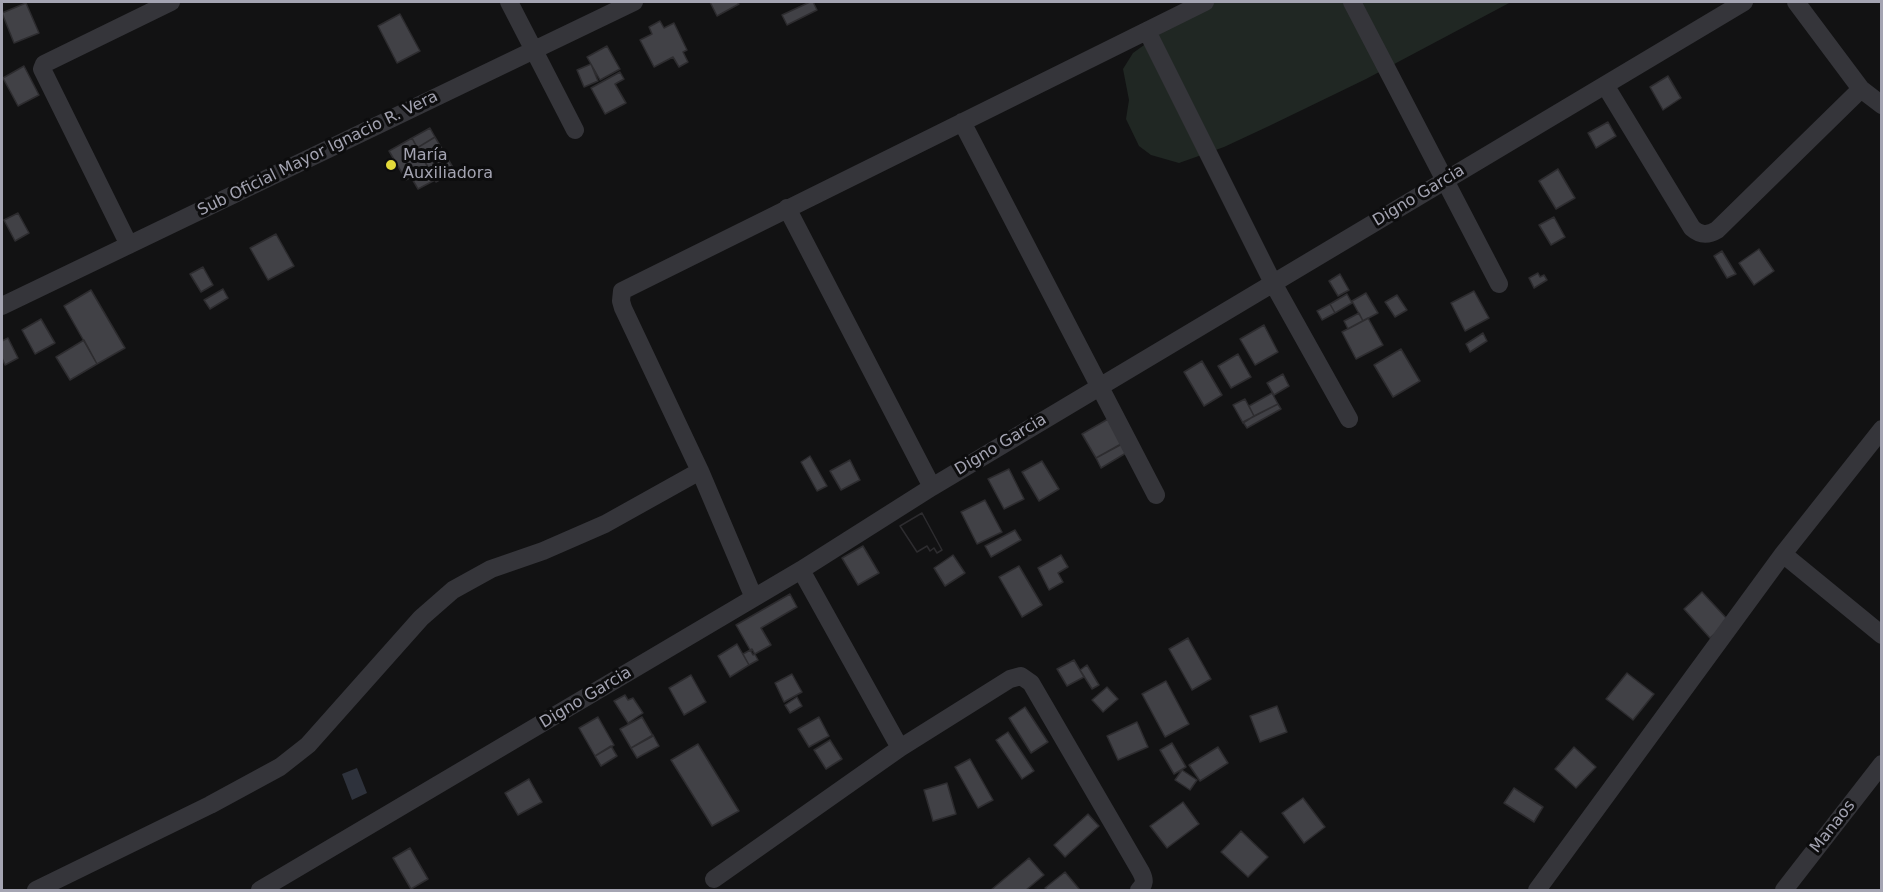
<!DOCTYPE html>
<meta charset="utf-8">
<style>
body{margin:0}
#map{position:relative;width:1883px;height:892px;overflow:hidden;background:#121213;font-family:"DejaVu Sans",sans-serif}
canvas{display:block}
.frame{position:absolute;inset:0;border:3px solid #a4a4b2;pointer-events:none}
</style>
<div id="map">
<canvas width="1883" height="892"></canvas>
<div class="frame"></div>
</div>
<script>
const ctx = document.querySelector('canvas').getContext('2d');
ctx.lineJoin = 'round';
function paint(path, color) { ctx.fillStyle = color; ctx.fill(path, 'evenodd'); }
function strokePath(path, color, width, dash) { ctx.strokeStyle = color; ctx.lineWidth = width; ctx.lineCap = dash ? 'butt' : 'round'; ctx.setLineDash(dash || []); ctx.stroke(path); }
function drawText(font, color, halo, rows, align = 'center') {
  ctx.font = font + ' "DejaVu Sans",sans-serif'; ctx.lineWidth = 6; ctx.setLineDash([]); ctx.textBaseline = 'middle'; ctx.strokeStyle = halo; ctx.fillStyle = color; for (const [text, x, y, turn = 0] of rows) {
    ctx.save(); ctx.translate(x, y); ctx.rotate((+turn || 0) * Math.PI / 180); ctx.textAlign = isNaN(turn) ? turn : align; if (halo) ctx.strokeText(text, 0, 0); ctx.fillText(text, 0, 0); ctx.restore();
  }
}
const green = new Path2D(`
 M 1207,2 L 1511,2 L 1366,79 L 1269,126 L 1224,147 L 1179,163 L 1151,155 L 1139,146 L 1126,119 L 1129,100 L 1123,69 L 1133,53 L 1197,7 Z`);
const water = new Path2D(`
 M 357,768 L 367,793 L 352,800 L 342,774 Z`);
const building = new Path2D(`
 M 710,2 L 737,2 L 739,4 L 717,16 Z
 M 810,2 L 813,2 L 817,10 L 787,25 L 782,15 Z
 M 26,3 L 39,33 L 14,43 L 2,13 Z
 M 400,14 L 420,51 L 397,63 L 378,26 Z
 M 660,21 L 664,28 L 674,23 L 687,50 L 683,52 L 688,62 L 679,67 L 673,57 L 654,67 L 640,40 L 652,34 L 649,27 Z
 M 607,46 L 620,69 L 600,80 L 587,57 Z
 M 591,64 L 598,81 L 584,87 L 577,70 Z
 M 24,66 L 39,95 L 18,106 L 3,78 Z
 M 620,72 L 624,79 L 615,84 L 626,103 L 605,114 L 591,88 Z
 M 1668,76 L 1681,98 L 1663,110 L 1650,87 Z
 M 1608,122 L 1616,136 L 1596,148 L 1588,133 Z
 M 430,128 L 435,137 L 417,148 L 412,138 Z
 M 435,137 L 455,171 L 436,182 L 417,148 Z
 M 412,138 L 428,167 L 406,180 L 389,151 Z
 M 428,167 L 435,180 L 418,189 L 411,177 Z
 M 1558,169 L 1575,198 L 1556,209 L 1539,181 Z
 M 18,213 L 29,233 L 15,241 L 4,220 Z
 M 1554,217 L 1565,237 L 1551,245 L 1539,225 Z
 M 276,234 L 294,266 L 268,280 L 250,248 Z
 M 1759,249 L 1774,271 L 1754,285 L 1739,263 Z
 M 1722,251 L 1736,274 L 1727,278 L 1714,256 Z
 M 203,267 L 213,285 L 201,292 L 190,274 Z
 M 1538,273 L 1540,277 L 1544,275 L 1547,280 L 1534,288 L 1529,278 Z
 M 1340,274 L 1349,290 L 1338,296 L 1329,281 Z
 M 223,289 L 228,298 L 210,309 L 204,300 Z
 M 91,290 L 125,348 L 97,364 L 64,306 Z
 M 1474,291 L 1489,318 L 1465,331 L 1451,303 Z
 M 1366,293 L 1378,313 L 1363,321 L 1352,301 Z
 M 1347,294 L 1352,303 L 1335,313 L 1330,304 Z
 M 1397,295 L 1407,310 L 1395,317 L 1385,302 Z
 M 1330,304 L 1335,313 L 1322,320 L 1317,311 Z
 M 1359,313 L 1363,321 L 1348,329 L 1344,321 Z
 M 1368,318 L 1383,345 L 1356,359 L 1342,332 Z
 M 41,319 L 55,343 L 35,354 L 22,330 Z
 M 1264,325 L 1278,352 L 1255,365 L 1240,339 Z
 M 1483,333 L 1487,341 L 1470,352 L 1466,344 Z
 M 8,338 L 18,358 L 5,365 L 2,358 L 2,341 Z
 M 84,340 L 97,364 L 70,380 L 56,357 Z
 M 1401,349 L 1420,381 L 1393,397 L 1374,365 Z
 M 1238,354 L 1251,377 L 1231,388 L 1218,366 Z
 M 1202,361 L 1222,395 L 1204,406 L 1184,372 Z
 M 1283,374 L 1289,386 L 1274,395 L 1267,383 Z
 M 1272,393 L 1278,404 L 1254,416 L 1249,406 Z
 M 1245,399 L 1254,416 L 1243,423 L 1233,405 Z
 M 1278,404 L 1281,409 L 1247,428 L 1243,422 Z
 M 1108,419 L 1122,444 L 1096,458 L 1082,434 Z
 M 1121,444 L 1126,453 L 1101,468 L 1096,458 Z
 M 810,456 L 827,486 L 817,491 L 801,462 Z
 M 850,460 L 860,480 L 841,490 L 830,471 Z
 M 1042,461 L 1059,489 L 1039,501 L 1022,472 Z
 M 1009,469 L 1024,499 L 1004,509 L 988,479 Z
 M 985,500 L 1002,532 L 977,544 L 961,512 Z
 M 922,513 L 942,550 L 937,553 L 934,548 L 930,551 L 927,546 L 917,552 L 900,526 Z
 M 922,513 L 942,550 L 937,553 L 934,548 L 930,551 L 927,546 L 917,552 L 900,526 Z
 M 1015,530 L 1021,540 L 991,557 L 985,546 Z
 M 863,546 L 879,573 L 858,585 L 842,558 Z
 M 953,555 L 965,573 L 945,586 L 934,568 Z
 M 1061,555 L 1068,567 L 1058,573 L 1063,582 L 1049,590 L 1038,568 Z
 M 1019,566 L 1042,605 L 1022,617 L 999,577 Z
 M 1702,592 L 1729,621 L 1710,638 L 1684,609 Z
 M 790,594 L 797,607 L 761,628 L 771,645 L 753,655 L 736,625 Z
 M 1188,638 L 1211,679 L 1192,690 L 1169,649 Z
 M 737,644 L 749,665 L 730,677 L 718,656 Z
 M 752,649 L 758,660 L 749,665 L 743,654 Z
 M 1074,660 L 1084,677 L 1067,686 L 1057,669 Z
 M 1087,665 L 1099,685 L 1092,689 L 1080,670 Z
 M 1627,673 L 1654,694 L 1633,720 L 1606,699 Z
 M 792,674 L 802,692 L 784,702 L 775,683 Z
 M 691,675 L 706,702 L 684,715 L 669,688 Z
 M 1166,681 L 1189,724 L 1165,737 L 1142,694 Z
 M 1107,687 L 1118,699 L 1103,712 L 1092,700 Z
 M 625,695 L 628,700 L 633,698 L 643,713 L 628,723 L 614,701 Z
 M 797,697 L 802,706 L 790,713 L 785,705 Z
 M 1277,706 L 1287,732 L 1260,742 L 1250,716 Z
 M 1025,707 L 1048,742 L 1031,753 L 1009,718 Z
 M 598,717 L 614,745 L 595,756 L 579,728 Z
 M 642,717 L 653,736 L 631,748 L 620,729 Z
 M 819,717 L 829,736 L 809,747 L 798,729 Z
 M 1137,722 L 1148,747 L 1118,760 L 1107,736 Z
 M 1008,732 L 1034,771 L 1022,779 L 996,740 Z
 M 653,735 L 659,746 L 637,758 L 631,748 Z
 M 830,740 L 842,759 L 826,769 L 814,750 Z
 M 1172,743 L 1186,767 L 1174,774 L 1160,750 Z
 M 698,744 L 739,811 L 712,826 L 671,760 Z
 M 611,746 L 617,756 L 601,766 L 595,756 Z
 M 1218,747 L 1228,763 L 1200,781 L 1189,765 Z
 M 1574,747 L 1596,767 L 1576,788 L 1555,769 Z
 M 970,759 L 993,800 L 978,808 L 955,767 Z
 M 1182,770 L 1197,780 L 1190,790 L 1175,780 Z
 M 529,779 L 542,802 L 518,815 L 505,793 Z
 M 947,783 L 956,814 L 933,821 L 924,790 Z
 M 1514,788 L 1543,807 L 1534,822 L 1504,803 Z
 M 1303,798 L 1325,827 L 1304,843 L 1282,813 Z
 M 1183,802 L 1199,824 L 1167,848 L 1150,826 Z
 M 1088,814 L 1099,826 L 1065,857 L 1054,845 Z
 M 1241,831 L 1268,857 L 1248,877 L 1221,852 Z
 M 410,848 L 428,879 L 411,889 L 393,858 Z
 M 1029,858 L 1044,875 L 1026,890 L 991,890 Z
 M 1065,872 L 1080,890 L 1047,890 L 1045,888 Z`);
const minor = new Path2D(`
 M 509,2 L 575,130
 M 1352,2 L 1499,284
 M 1796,2 L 1861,89 L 1882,105
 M 1147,31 L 1273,283 L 1349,419
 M 1605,85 L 1692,228 C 1700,235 1707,236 1717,230 L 1861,89
 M 962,122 L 1156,495
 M 787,208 L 932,487
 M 129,245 L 42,69 L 44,64 L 171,2
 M 2,306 L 634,2
 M 1783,554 L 1882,635
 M 801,570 L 900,748
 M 754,598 L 700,471 L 623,308 L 621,301 L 622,291 L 1205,2
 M 714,879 L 900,748 L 1010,679 L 1021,676 L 1031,683 L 1141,872 C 1145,880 1145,884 1139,890
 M 36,890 L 210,805 L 280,767 L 308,745 L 421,618 L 453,590 L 491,569 L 543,551 L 605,524 L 700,471
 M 260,890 L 801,570 L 932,487 L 1744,2
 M 1537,890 L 1783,554 L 1882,429
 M 1784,890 L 1882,764`);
const markers = [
 [391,165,6,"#e2d93a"]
];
const streetNames = [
 ["Sub Oficial Mayor Ignacio R. Vera",318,154,-26],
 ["Digno Garcia",1419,196,-31],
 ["Digno Garcia",1001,445,-31],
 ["Digno Garcia",586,698,-31],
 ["Manaos",1833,827,-52]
];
const poiNames = [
 ["María",403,156],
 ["Auxiliadora",403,174]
];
paint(green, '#202723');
paint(water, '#2e323c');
paint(building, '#414146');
strokePath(building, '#2d2c2f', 1.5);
strokePath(minor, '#35353a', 18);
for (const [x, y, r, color] of markers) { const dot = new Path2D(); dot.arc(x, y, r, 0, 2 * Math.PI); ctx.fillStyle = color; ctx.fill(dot); strokePath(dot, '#0d0d0e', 2); }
drawText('16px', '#a4a4b2', '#0d0d0e', streetNames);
drawText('16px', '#a4a4b2', '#0d0d0e', poiNames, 'left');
</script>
